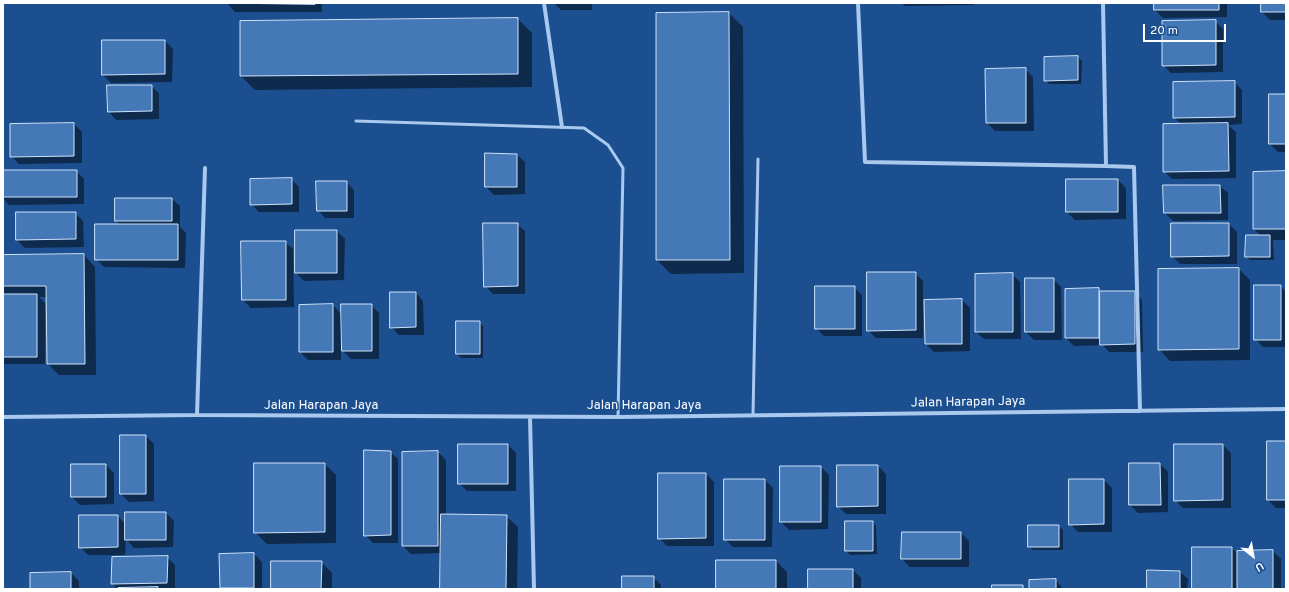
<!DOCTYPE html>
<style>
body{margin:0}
#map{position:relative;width:1289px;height:592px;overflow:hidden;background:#1b4f8f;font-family:Overpass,sans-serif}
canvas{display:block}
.frame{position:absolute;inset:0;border:4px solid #fff;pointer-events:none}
.north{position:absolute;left:1233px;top:536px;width:40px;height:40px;-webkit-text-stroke:3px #1b4f8f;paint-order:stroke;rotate:149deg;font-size:11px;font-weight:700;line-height:16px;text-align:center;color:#fff}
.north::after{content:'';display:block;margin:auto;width:14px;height:18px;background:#fff;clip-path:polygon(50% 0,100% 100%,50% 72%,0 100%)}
.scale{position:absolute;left:1143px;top:24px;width:83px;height:18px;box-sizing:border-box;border:2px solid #fff;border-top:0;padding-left:5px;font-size:12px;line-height:14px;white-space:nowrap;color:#fff;-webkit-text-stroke:3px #1b4f8f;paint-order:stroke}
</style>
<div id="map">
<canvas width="1289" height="592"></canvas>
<div class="frame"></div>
<div class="north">U</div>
<div class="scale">20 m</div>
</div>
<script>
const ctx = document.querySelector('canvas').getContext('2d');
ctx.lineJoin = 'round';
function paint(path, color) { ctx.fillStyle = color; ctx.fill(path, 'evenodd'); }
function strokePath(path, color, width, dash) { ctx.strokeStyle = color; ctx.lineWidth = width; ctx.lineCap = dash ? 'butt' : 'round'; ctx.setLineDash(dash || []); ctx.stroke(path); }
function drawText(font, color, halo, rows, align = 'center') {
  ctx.font = font + ' Overpass,sans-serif'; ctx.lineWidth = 3; ctx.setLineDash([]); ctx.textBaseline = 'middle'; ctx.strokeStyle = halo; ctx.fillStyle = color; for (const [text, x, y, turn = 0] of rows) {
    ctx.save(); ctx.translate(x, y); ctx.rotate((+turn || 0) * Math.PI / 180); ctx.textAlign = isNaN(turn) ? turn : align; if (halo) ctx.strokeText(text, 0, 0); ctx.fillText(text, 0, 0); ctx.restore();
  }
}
const shadow = new Path2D(`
 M 227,3 L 322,3 L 322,12 L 235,12 Z
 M 554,3 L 592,3 L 592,10 L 561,10 Z
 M 901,3 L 973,3 L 974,5 L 905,6 Z
 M 1155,3 L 1227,3 L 1227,17 L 1163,18 L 1155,10 Z
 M 1262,3 L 1286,3 L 1286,20 L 1270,20 L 1262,12 Z
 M 729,13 L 743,27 L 744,273 L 671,274 L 657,260 Z
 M 518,19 L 532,33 L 532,87 L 255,90 L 241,76 Z
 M 1215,21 L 1223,29 L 1223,72 L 1171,73 L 1163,65 Z
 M 165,41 L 173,49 L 172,82 L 111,83 L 103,75 Z
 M 1078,57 L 1082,61 L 1081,84 L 1049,84 L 1045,80 Z
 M 1025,69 L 1033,77 L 1034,131 L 995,131 L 987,123 Z
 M 1234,82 L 1242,90 L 1242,124 L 1228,125 L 1236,132 L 1236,178 L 1172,179 L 1164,171 L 1182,125 L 1174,117 Z
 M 151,86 L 159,93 L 159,119 L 116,120 L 109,112 Z
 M 1286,95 L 1286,152 L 1278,152 L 1270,144 Z
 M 74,124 L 82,132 L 82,163 L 19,164 L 11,156 Z
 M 517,155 L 525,162 L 525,194 L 494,195 L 486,187 Z
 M 3,171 L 76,171 L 84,179 L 84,204 L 9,205 L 3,198 Z
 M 1286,172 L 1286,240 L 1273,240 L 1274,260 L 1250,260 L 1246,256 L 1261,236 L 1254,229 Z
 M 291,179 L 299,187 L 299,212 L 259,212 L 251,204 Z
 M 1067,180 L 1118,180 L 1126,188 L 1126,219 L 1075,220 L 1067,212 Z
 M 346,182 L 354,190 L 354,218 L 325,218 L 318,210 Z
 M 1220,186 L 1228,193 L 1228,220 L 1173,221 L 1165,213 Z
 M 116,199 L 172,199 L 180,206 L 180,227 L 186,233 L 185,268 L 104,267 L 96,259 L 120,225 L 116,221 Z
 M 75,213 L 83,221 L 84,247 L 25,248 L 17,240 Z
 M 517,224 L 525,231 L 525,294 L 493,294 L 485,286 Z
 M 1229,224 L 1237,232 L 1237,264 L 1180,264 L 1172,256 Z
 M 337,231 L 345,239 L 344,280 L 304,281 L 296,273 Z
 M 285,242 L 293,249 L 294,307 L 251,308 L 243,300 Z
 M 84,255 L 95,267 L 96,375 L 59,375 L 48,364 L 48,297 L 39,297 L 45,303 L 45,364 L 3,364 L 3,256 Z
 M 1239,269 L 1250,280 L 1250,360 L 1170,361 L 1159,349 Z
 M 915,273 L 923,281 L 923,338 L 876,338 L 868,330 Z
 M 1012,274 L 1020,282 L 1021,339 L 984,339 L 976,332 Z
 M 1053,279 L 1061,287 L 1062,340 L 1034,340 L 1026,332 Z
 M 1280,286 L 1286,292 L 1286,347 L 1263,347 L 1255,339 Z
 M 854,287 L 862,295 L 862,336 L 824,336 L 816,328 Z
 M 1099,290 L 1101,292 L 1135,292 L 1142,300 L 1143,352 L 1109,352 L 1103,345 L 1074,346 L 1066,338 Z
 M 416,293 L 423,301 L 424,335 L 399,335 L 391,327 Z
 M 962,300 L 970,308 L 970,351 L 934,352 L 926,344 L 925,301 Z
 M 333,305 L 342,315 L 371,305 L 379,313 L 379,359 L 351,359 L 341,349 L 341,360 L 308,360 L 300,352 Z
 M 479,322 L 483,326 L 483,358 L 461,358 L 457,354 Z
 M 121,436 L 146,436 L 154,444 L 154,501 L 129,502 L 121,494 Z
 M 1268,442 L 1286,442 L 1286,508 L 1276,508 L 1268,500 Z
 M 459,445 L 508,445 L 516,453 L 516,491 L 467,491 L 459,483 Z
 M 1223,445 L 1231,453 L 1231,508 L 1183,508 L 1175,500 Z
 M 390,452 L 398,459 L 398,543 L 373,543 L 365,535 Z
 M 438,452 L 446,460 L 446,515 L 506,516 L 518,527 L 517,589 L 441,589 L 442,553 L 411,554 L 403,546 L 403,453 Z
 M 255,464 L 325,464 L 336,475 L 336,543 L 267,544 L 255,532 Z
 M 1130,464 L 1160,464 L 1168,472 L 1168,512 L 1138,513 L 1130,505 Z
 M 72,465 L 106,465 L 114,473 L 114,504 L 80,505 L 72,497 Z
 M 878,466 L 886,474 L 886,514 L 846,514 L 838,506 Z
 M 821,467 L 829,475 L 828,529 L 789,530 L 781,522 Z
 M 706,474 L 714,482 L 714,546 L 667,546 L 659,538 Z
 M 765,480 L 773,488 L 772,547 L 733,547 L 725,539 Z
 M 1104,480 L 1112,488 L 1112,532 L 1078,532 L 1070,524 Z
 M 166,513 L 174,521 L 173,547 L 134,548 L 126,539 L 125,555 L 88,555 L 80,547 L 118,516 L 126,525 Z
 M 873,522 L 876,526 L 877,554 L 850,555 L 846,551 Z
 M 1059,526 L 1063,530 L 1063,550 L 1033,550 L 1029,547 Z
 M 961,533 L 969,541 L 969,567 L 910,567 L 902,559 Z
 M 1232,548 L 1238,554 L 1273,551 L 1281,559 L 1281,589 L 1193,589 Z
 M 254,554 L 262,562 L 262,589 L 222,589 L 220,555 Z
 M 167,557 L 175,565 L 175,589 L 118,589 L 112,583 Z
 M 776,561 L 787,572 L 787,589 L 717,589 Z
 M 321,562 L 332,573 L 332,589 L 272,589 Z
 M 853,570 L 861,578 L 861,589 L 809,589 Z
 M 1180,572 L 1188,579 L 1187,589 L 1148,589 Z
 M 71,573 L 79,581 L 79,589 L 31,589 Z
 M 653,577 L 661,585 L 661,589 L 623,589 Z
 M 1056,580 L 1063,589 L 1030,589 Z`);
const building = new Path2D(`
 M 226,3 L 315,3 L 315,4 Z
 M 1154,3 L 1219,3 L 1219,10 L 1154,10 Z
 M 1261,3 L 1286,3 L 1286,12 L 1261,12 Z
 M 729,12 L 730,260 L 656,260 L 656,13 Z
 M 518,18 L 518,74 L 240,76 L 240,21 Z
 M 1216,20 L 1216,65 L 1162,66 L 1162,21 Z
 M 102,40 L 165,40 L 165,74 L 102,75 Z
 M 1078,56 L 1078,80 L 1044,81 L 1044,57 Z
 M 1026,68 L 1026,123 L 986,123 L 985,69 Z
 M 1235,81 L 1235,117 L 1173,118 L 1173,82 Z
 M 107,85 L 152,85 L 152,111 L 108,112 Z
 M 1269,94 L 1286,94 L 1286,144 L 1269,144 Z
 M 74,123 L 74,156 L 10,157 L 10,124 Z
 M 1228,123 L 1229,171 L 1163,172 L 1163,124 Z
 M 485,153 L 517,154 L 517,187 L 485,187 Z
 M 3,170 L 77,170 L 77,197 L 3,197 Z
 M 1286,171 L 1286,229 L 1253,229 L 1253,172 Z
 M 292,178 L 292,204 L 250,205 L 250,179 Z
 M 1066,179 L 1118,179 L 1118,212 L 1066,212 Z
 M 316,181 L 347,181 L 347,211 L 317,211 Z
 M 1163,185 L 1220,185 L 1221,213 L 1164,213 Z
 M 115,198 L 172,198 L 172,221 L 115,221 Z
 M 16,212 L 76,212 L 76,239 L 16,240 Z
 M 483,223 L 518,223 L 518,286 L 484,287 Z
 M 1171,223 L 1229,223 L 1229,256 L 1171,257 Z
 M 95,224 L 178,224 L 178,260 L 95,260 Z
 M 295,230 L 337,230 L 337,273 L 295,273 Z
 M 1246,235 L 1270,235 L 1270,257 L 1245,257 Z
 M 241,241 L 286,241 L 286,300 L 242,300 Z
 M 84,254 L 85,364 L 47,364 L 46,286 L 3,286 L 3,255 Z
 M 1239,268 L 1239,349 L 1158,350 L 1158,269 Z
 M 867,272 L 916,272 L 916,330 L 867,331 Z
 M 1013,273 L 1013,332 L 975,332 L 975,274 Z
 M 1025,278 L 1054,278 L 1054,332 L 1025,332 Z
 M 1254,285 L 1281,285 L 1281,340 L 1254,340 Z
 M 815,286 L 855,286 L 855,329 L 815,329 Z
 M 1099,288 L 1099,338 L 1065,338 L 1065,289 Z
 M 1100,291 L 1135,291 L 1135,344 L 1100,345 Z
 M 390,292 L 416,292 L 416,327 L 390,328 Z
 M 3,294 L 37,294 L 37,357 L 3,357 Z
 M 962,299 L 962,344 L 925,344 L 924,300 Z
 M 333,304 L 333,352 L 299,352 L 299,305 Z
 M 341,304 L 372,304 L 372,351 L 342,351 Z
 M 456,321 L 480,321 L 480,354 L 456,354 Z
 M 120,435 L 146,435 L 146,494 L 120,494 Z
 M 1267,441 L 1286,441 L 1286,500 L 1267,500 Z
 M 458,444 L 508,444 L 508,484 L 458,484 Z
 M 1174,444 L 1223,444 L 1223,500 L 1174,501 Z
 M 364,450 L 391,451 L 391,535 L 364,536 Z
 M 438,451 L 438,546 L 402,546 L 402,452 Z
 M 254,463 L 325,463 L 325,532 L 254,533 Z
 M 1129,463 L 1160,463 L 1161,505 L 1129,505 Z
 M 71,464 L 106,464 L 106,497 L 71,497 Z
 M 837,465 L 878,465 L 878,506 L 837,507 Z
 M 780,466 L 821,466 L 821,522 L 780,522 Z
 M 658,473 L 706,473 L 706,538 L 658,539 Z
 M 724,479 L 765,479 L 765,540 L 724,540 Z
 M 1069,479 L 1104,479 L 1104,524 L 1069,525 Z
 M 125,512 L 166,512 L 166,540 L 125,540 Z
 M 441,514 L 507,515 L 506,589 L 440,589 Z
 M 79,515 L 118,515 L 118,547 L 79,548 Z
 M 845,521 L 873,521 L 873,551 L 845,551 Z
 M 1028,525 L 1059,525 L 1059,547 L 1028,547 Z
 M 902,532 L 961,532 L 961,559 L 901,559 Z
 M 1192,547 L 1232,547 L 1232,589 L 1192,589 Z
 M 1273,550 L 1273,589 L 1237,589 L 1237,551 Z
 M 254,553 L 254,588 L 220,588 L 219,554 Z
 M 168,556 L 167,583 L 111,584 L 112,557 Z
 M 716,560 L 776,560 L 776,589 L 716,589 Z
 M 271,561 L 322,561 L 321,589 L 271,589 Z
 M 808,569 L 853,569 L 853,589 L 808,589 Z
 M 1147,570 L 1180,571 L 1180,589 L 1147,589 Z
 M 71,572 L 71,589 L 30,589 L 30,573 Z
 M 622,576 L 654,576 L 654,589 L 622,589 Z
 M 1056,579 L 1056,589 L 1029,589 L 1029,580 Z
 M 992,585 L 1023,585 L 1023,589 L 992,589 Z
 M 158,587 L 158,589 L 118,589 L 118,588 Z`);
const lane = new Path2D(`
 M 356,121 L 584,128 L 608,145 L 623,168 L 618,417
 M 753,415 L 758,159`);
const street = new Path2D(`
 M 544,3 L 562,127
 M 858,3 L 865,162 L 1106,166
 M 1103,3 L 1106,166 L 1134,167 L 1140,411
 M 197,415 L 205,168
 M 3,417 L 197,415 L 618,417 L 1286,409
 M 530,417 L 534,589`);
const streetNames = [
 ["Jalan Harapan Jaya",968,403,-1],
 ["Jalan Harapan Jaya",321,406],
 ["Jalan Harapan Jaya",644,406]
];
paint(shadow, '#0007');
paint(building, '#4478b7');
strokePath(building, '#cfe3fa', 1);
strokePath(lane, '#a9c9ee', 3);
strokePath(street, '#a9c9ee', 4);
drawText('13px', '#fff', '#1b4f8f', streetNames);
</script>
